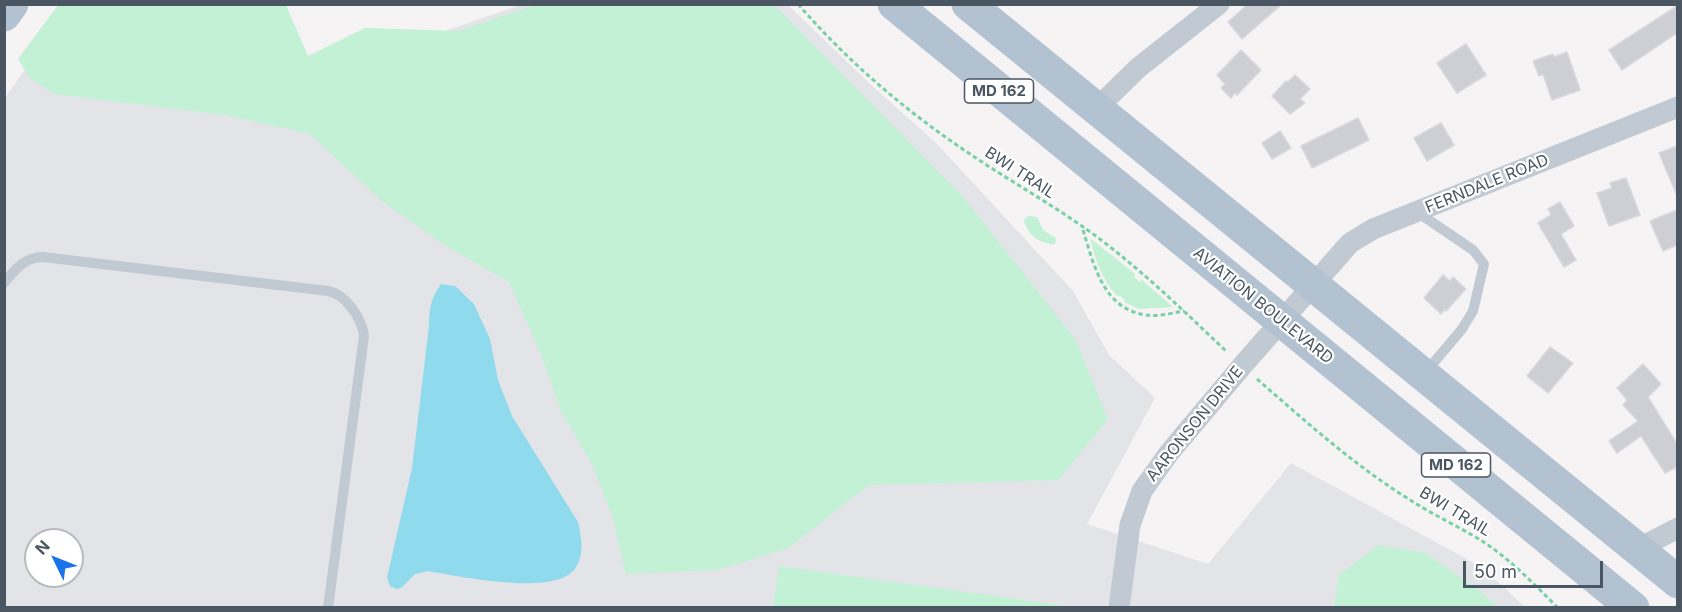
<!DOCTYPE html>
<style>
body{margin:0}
#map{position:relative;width:1682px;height:612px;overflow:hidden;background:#f5f3f3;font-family:Inter,sans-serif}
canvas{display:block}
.frame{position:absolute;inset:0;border:6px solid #4a5661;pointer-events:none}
.north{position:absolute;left:24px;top:528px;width:60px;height:60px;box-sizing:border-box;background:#fff;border:2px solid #b7bbc0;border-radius:50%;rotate:313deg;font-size:16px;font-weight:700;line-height:24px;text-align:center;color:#4a5661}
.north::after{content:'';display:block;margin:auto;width:21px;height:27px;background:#1a73e8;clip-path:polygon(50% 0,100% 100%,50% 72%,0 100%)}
.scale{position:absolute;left:1463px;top:561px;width:140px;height:27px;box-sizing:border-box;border:3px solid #4a5661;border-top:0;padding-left:8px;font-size:18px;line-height:21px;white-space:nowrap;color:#4a5661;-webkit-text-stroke:4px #fff;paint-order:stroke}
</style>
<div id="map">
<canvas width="1682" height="612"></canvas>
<div class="frame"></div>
<div class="north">N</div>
<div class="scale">50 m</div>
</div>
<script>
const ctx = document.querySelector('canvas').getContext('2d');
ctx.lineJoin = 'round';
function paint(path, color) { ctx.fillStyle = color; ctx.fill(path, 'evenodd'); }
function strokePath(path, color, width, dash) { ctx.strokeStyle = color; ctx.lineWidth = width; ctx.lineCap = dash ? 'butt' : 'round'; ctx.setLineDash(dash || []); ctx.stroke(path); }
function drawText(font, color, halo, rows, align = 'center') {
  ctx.font = font + ' Inter,sans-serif'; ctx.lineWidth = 4.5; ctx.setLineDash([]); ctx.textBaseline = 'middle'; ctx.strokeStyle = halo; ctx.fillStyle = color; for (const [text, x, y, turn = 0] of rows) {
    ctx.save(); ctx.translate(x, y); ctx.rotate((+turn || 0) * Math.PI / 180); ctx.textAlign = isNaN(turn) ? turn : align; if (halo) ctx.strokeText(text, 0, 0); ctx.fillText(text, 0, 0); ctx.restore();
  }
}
const airport = new Path2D(`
 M 71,4 L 299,81 L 521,5 L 788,5 L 869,83 L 937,144 L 1073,291 L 1109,355 L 1155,398 L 1087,524 L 1208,564 L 1291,463 L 1483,568 L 1525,607 L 5,608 L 5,98 ZM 36,540 L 72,540 L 72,576 L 36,576 Z`);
const green = new Path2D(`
 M 59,4 L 286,5 L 308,56 L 365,28 L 458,31 L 536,5 L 774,5 L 964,198 L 1075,339 L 1108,419 L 1058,480 L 869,485 L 788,548 L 717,570 L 626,574 L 612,515 L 592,464 L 561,411 L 541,354 L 509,282 L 443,244 L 382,201 L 310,134 L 225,115 L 54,94 L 29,77 L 18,59 Z
 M 1028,216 L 1037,217 L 1043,230 L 1056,238 L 1055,244 C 1040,244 1027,235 1024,220 Z
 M 1090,238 L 1135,274 L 1134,277 L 1140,282 L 1142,280 L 1173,307 L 1139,309 L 1124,302 L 1125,300 L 1119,295 L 1118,297 L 1116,295 C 1102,279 1095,259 1090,238 Z
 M 1379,545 L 1425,553 L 1479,590 L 1497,607 L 1334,607 L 1339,575 Z
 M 779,566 L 1067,606 L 773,607 Z`);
const water = new Path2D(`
 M 441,284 L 455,286 L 474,304 L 490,339 L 498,380 L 512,416 L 578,522 C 581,537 585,552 576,567 C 558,598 459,576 428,571 L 415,574 L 401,588 L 396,589 L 390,586 L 387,578 L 412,468 L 429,326 C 429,309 431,298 441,284 Z`);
const building = new Path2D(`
 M 1248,4 L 1282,4 L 1242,39 L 1228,22 Z
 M 1677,6 L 1677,33 L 1622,70 L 1609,50 Z
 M 1466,44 L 1486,75 L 1457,93 L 1437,63 Z
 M 1241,50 L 1261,70 L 1237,95 L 1235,93 L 1231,98 L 1221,88 L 1225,84 L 1217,75 Z
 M 1567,52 L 1580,90 L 1552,100 L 1543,74 L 1539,76 L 1533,61 L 1553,54 L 1554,57 Z
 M 1295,75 L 1310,89 L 1300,99 L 1305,103 L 1290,114 L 1272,96 L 1286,81 L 1288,82 Z
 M 1358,118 L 1369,140 L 1312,168 L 1301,146 Z
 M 1441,123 L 1454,145 L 1427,161 L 1414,138 Z
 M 1280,131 L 1291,148 L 1272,159 L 1262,143 Z
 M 1677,146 L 1677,196 L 1659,153 Z
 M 1626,178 L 1640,215 L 1609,226 L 1597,193 L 1612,188 L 1610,183 Z
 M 1560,202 L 1574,226 L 1561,234 L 1576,260 L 1564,267 L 1538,223 L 1551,215 L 1548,209 Z
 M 1677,210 L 1677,245 L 1663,251 L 1650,221 Z
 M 1443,275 L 1450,281 L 1453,277 L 1466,289 L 1446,311 L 1445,309 L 1441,314 L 1424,298 Z
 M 1550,347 L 1573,363 L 1548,393 L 1527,376 Z
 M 1643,364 L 1661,384 L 1648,397 L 1677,444 L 1677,467 L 1665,473 L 1641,436 L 1617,453 L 1609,441 L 1638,421 L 1623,405 L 1627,400 L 1617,388 Z`);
const path = new Path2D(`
 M 798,4 C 849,63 908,113 973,156 C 1016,185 1064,211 1105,243 C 1149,277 1188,315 1227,352
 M 1083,230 C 1094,265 1103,309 1146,315 C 1158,317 1172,313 1184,311
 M 1257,379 C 1305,421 1353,464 1407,498 C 1431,514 1458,526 1482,541 C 1510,559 1534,584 1558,608`);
const lane = new Path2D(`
 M 1417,212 L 1473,250 L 1484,264 L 1473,311 L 1462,329 L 1425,373
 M 4,283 C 15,270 24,257 43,257 L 328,291 C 346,294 362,319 364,336 L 328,608`);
const street = new Path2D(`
 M 1096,109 L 1138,68 L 1219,4
 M 1637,549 L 1678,528
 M 1119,608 L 1130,525 L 1142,491 L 1169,453 L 1242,366 L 1350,243 L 1373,229 L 1678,107`);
const primary = new Path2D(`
 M 894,4 L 1633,608
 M 968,4 L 1678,582
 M 4,15 L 12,4`);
const shields = [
 [999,91,69],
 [1456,465,69]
];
const shieldNames = [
 ["MD 162",999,91],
 ["MD 162",1456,465]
];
const streetNames = [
 ["BWI TRAIL",1020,173,33],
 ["FERNDALE ROAD",1487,184,-22],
 ["AVIATION BOULEVARD",1263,306,39],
 ["AARONSON DRIVE",1195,424,-51],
 ["BWI TRAIL",1455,512,31]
];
paint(airport, '#e2e4e7');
paint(green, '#c3f1d5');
paint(water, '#90daee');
paint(building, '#cdcfd5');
strokePath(building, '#d7d9de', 1.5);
strokePath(path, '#7ad0a6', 3, [4.5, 3]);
strokePath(lane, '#c1cad2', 10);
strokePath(street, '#c1cad2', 21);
strokePath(primary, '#b3c2d1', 33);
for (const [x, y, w] of shields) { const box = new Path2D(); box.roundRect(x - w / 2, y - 12, w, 24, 4.5); ctx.fillStyle = '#fff'; ctx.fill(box); strokePath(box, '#4a5661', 1.5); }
drawText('bold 15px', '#4a5661', null, shieldNames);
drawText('16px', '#4a5661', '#fff', streetNames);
</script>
